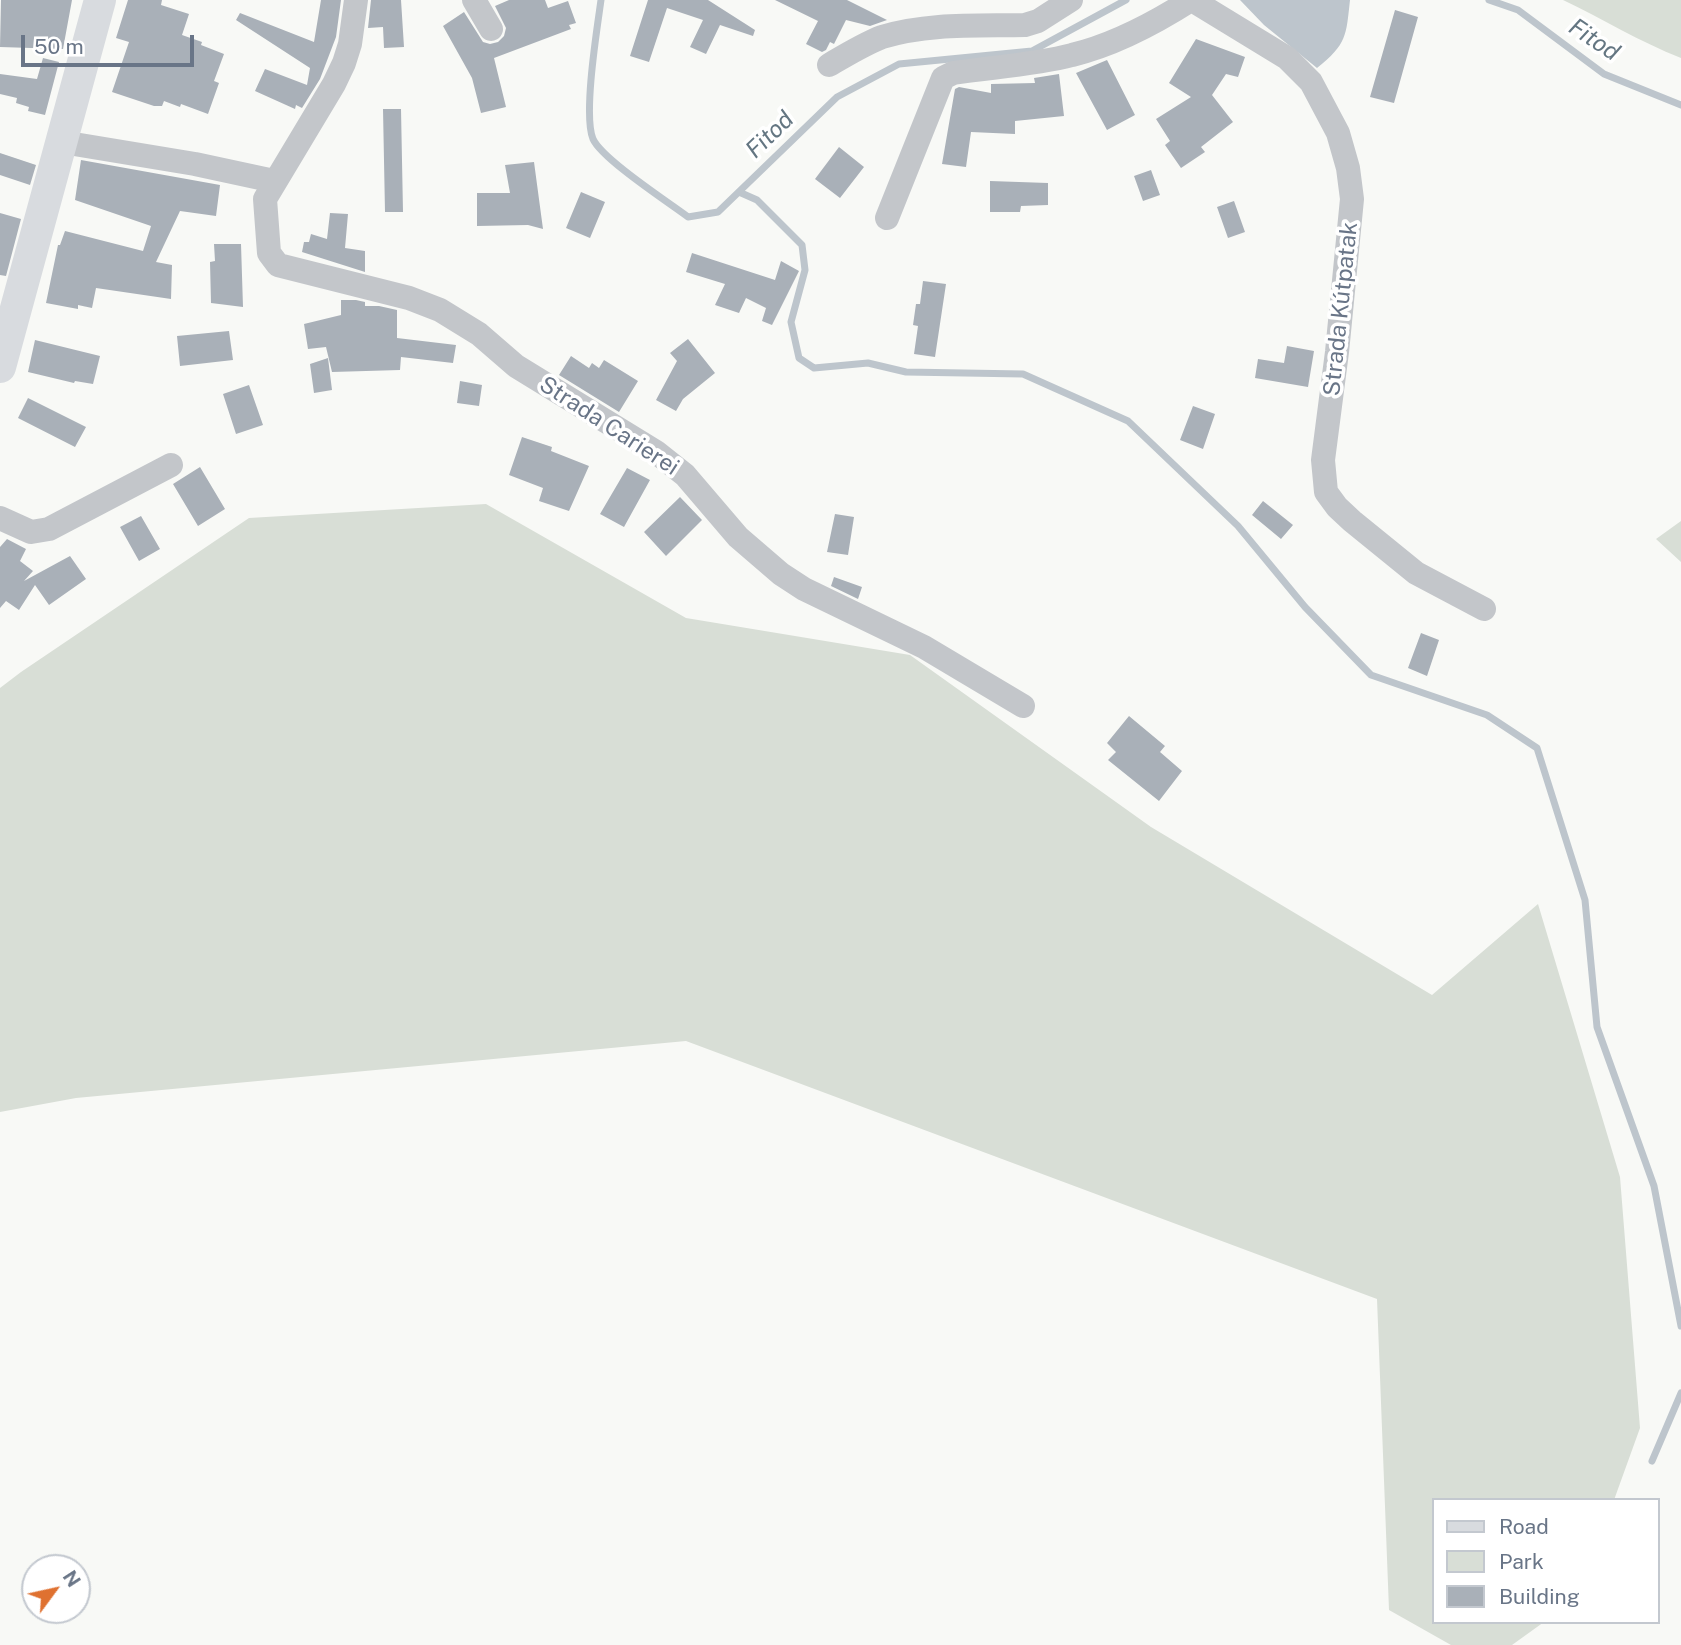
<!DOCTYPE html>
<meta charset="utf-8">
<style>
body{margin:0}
#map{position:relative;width:1681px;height:1645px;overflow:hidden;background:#f8f9f6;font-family:"Public Sans",sans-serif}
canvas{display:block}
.legend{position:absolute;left:1432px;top:1498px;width:228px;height:126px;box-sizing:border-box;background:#fff;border:2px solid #c3c8cf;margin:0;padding:9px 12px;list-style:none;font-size:21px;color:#697587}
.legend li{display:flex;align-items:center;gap:14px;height:35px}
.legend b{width:35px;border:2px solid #c3c8cf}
.north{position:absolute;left:21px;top:1554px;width:70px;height:70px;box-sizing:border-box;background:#fff;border:2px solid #c3c8cf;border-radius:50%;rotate:57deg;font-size:19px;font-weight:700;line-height:28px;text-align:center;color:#697587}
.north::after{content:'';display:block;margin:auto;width:24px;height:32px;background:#df7130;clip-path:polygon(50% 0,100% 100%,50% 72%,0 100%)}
.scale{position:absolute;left:21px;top:35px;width:173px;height:32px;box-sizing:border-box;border:4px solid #697587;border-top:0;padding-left:9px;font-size:21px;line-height:24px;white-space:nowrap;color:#697587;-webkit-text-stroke:5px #fff;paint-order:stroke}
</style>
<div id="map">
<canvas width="1681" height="1645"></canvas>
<ul class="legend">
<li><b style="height:9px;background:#d8dbdf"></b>Road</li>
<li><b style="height:19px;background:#d8ded6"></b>Park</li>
<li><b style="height:19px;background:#a9b0b8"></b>Building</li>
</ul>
<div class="north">N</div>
<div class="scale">50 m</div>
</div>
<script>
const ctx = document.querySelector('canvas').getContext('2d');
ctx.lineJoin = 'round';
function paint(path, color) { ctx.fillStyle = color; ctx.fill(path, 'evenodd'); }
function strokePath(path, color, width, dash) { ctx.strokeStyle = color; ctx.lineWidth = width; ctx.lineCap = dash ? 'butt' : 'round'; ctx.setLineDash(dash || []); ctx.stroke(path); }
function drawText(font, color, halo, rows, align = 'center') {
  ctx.font = font + ' "Public Sans",sans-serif'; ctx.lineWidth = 7; ctx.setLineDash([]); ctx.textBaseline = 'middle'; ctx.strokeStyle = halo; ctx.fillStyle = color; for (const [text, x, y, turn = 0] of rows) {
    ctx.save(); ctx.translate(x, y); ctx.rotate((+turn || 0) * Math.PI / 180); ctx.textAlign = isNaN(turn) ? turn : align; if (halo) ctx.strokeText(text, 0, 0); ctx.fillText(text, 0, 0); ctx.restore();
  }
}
const green = new Path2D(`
 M 1563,0 L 1681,0 L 1681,58 C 1640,42 1603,19 1563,0 Z
 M 486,504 L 686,618 L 910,655 L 1151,827 L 1432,995 L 1538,904 L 1620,1177 L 1640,1428 L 1614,1500 L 1434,1500 L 1434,1622 L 1544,1622 L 1512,1645 L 1451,1645 L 1389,1610 L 1377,1299 L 686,1041 L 76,1098 L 0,1112 L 0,688 L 21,672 L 249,518 Z
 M 1681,521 L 1681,562 L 1656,539 Z`);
const water = new Path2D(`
 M 1240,0 L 1350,0 C 1346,36 1347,44 1317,68 L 1264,25 Z`);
const stream = new Path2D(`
 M 601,0 C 597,29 583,115 593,139 C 602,159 668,202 688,217 L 718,212 L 837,97 L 899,64 L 1032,51 L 1126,0
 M 1489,0 L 1518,10 L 1604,74 L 1681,105
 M 739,192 L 757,200 L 802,245 L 805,270 L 791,322 L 799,358 L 814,368 L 868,363 L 906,372 L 1023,374 L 1128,421 L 1238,526 L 1305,607 L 1371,675 L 1487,715 L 1537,748 L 1585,900 L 1597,1027 L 1654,1186 L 1681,1326
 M 1652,1461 L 1681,1393`);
const building = new Path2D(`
 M 1,0 L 72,0 L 63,49 L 0,47 Z
 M 128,0 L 162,0 L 161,5 L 189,14 L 182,35 L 202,42 L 201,45 L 224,54 L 214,81 L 219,83 L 208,114 L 181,104 L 180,107 L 164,101 L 162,106 L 154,106 L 112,92 L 129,42 L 116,38 Z
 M 321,0 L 341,0 L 336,37 L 320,79 L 302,108 L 296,105 L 295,109 L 255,91 L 265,69 L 307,85 L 310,68 L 236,20 L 240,13 L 314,42 Z
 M 371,0 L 401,0 L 404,47 L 384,48 L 383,27 L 368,28 Z
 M 509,0 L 545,0 L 548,8 L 568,1 L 576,23 L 569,25 L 571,29 L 494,58 L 506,107 L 481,113 L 472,78 L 443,26 L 464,12 L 483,42 L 490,44 L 498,42 L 504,36 L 506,28 L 495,6 Z
 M 648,0 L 708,0 L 755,30 L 753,36 L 720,25 L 706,54 L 690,47 L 703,20 L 667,8 L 649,62 L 630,56 Z
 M 775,0 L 847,0 L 887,20 L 870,26 L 846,20 L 834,44 L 830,42 L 826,50 L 822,52 L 806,44 L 818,21 Z
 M 1395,10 L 1418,17 L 1394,103 L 1370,97 Z
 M 1196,39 L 1245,57 L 1238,77 L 1226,74 L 1212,95 L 1233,122 L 1201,147 L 1205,152 L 1181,168 L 1165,145 L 1170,141 L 1156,119 L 1191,97 L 1169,83 Z
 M 43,58 L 59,62 L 45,115 L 28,111 L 29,107 L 16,103 L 17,98 L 0,94 L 0,74 L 37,79 Z
 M 1107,60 L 1135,115 L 1107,130 L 1076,73 Z
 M 1059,74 L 1064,116 L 1015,121 L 1015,134 L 971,132 L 966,167 L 942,164 L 955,89 L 959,87 L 991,93 L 991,84 L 1035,83 L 1034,78 Z
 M 383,109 L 401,109 L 403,212 L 385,212 Z
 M 839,147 L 864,167 L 840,198 L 815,179 Z
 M 0,153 L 36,165 L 30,185 L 0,175 Z
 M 81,160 L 220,185 L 216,216 L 180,211 L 156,262 L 172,265 L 171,299 L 96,288 L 92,308 L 78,305 L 78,309 L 46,303 L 58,245 L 60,245 L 65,231 L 143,251 L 151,226 L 75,200 Z
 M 534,162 L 543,229 L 528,225 L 477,226 L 477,193 L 510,193 L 505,165 Z
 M 1151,170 L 1160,195 L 1143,201 L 1134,176 Z
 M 990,181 L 1048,183 L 1048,205 L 1021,206 L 1020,212 L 990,212 Z
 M 581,192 L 605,202 L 590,238 L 566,228 Z
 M 1234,201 L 1245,232 L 1228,238 L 1217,207 Z
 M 0,213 L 21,219 L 6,276 L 0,275 Z
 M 330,213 L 348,214 L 345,248 L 365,251 L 365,272 L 302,252 L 304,242 L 309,242 L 311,234 L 327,239 Z
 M 214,244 L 241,244 L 243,307 L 211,303 L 210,262 L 215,261 Z
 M 692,253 L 775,280 L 781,261 L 799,271 L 772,325 L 762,321 L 766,308 L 746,298 L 739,313 L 715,305 L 725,284 L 686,272 Z
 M 923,281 L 946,284 L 935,357 L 914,354 L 918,326 L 913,325 L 916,304 L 920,304 Z
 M 341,300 L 356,300 L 365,302 L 365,306 L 379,306 L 397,310 L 397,338 L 456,345 L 453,363 L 401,357 L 400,370 L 332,372 L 326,347 L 308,349 L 304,324 L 341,315 Z
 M 229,331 L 233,360 L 180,366 L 177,336 Z
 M 688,339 L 715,373 L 683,399 L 676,411 L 656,400 L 677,361 L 670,353 Z
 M 35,340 L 100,356 L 93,384 L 75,381 L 74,383 L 28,372 Z
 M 1287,346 L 1314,351 L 1308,387 L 1255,378 L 1258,359 L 1284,363 Z
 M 571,356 L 589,368 L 592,363 L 599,368 L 604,360 L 638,381 L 619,412 L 559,375 Z
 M 328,358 L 332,390 L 314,393 L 310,364 Z
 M 460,381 L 482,385 L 479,406 L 457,403 Z
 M 249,385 L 263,425 L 236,434 L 223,394 Z
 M 28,398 L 86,427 L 75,447 L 18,418 Z
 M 1193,406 L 1215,414 L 1203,449 L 1180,440 Z
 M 522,437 L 552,447 L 551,451 L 589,466 L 569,511 L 539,501 L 543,488 L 509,475 Z
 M 200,467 L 225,509 L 198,526 L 173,484 Z
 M 627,468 L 650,480 L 624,527 L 600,514 Z
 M 680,497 L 702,520 L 666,556 L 644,532 Z
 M 1263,501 L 1293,525 L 1281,539 L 1252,515 Z
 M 835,514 L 854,517 L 848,555 L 827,552 Z
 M 141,516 L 160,549 L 139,561 L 120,527 Z
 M 7,539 L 26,549 L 20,561 L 33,571 L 24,581 L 70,556 L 86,579 L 49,605 L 35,585 L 19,610 L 6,601 L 0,608 L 0,547 Z
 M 834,577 L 862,587 L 858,599 L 831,586 Z
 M 1421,633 L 1439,640 L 1427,676 L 1408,668 Z
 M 1129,716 L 1165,746 L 1160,752 L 1182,771 L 1159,801 L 1108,760 L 1116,752 L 1107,743 Z`);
const minor = new Path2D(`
 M 356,0 L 350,44 L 344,63 L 334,84 L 265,199 L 269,253 L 278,265 L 409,298 L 440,310 L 479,334 L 516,366 L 656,452 L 685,475 L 738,537 L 781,574 L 804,589 L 924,647 L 1023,706
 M 474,0 L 491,29
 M 1192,0 L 1287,58 L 1311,82 L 1338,133 L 1348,168 L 1352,199 L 1337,352 L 1323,460 L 1326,492 L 1337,507 L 1352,521 L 1416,573 L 1484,609
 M 829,65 C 846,55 864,44 882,37 C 928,23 977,26 1025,25 L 1038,21 L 1071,0
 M 62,142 L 195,164 L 274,181
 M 887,218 L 943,78 L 953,73 C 992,67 1034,65 1072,55 C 1114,45 1155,23 1191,0
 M 0,518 L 31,532 L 49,529 L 171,465`);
const major = new Path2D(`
 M 0,367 L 100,0`);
const streetNames = [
 ["Strada Kútpatak",1341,309,-84],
 ["Strada Carierei",609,426,33]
];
const waterNames = [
 ["Fitod",1594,40,34],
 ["Fitod",770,135,-44]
];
paint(green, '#d8ded6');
paint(water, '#bdc5cc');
strokePath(stream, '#bdc5cc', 7);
paint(building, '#a9b0b8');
strokePath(minor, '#c3c6ca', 24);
strokePath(major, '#d8dbdf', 32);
drawText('23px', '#697587', '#fff', streetNames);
drawText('italic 24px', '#647682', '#fff', waterNames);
</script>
